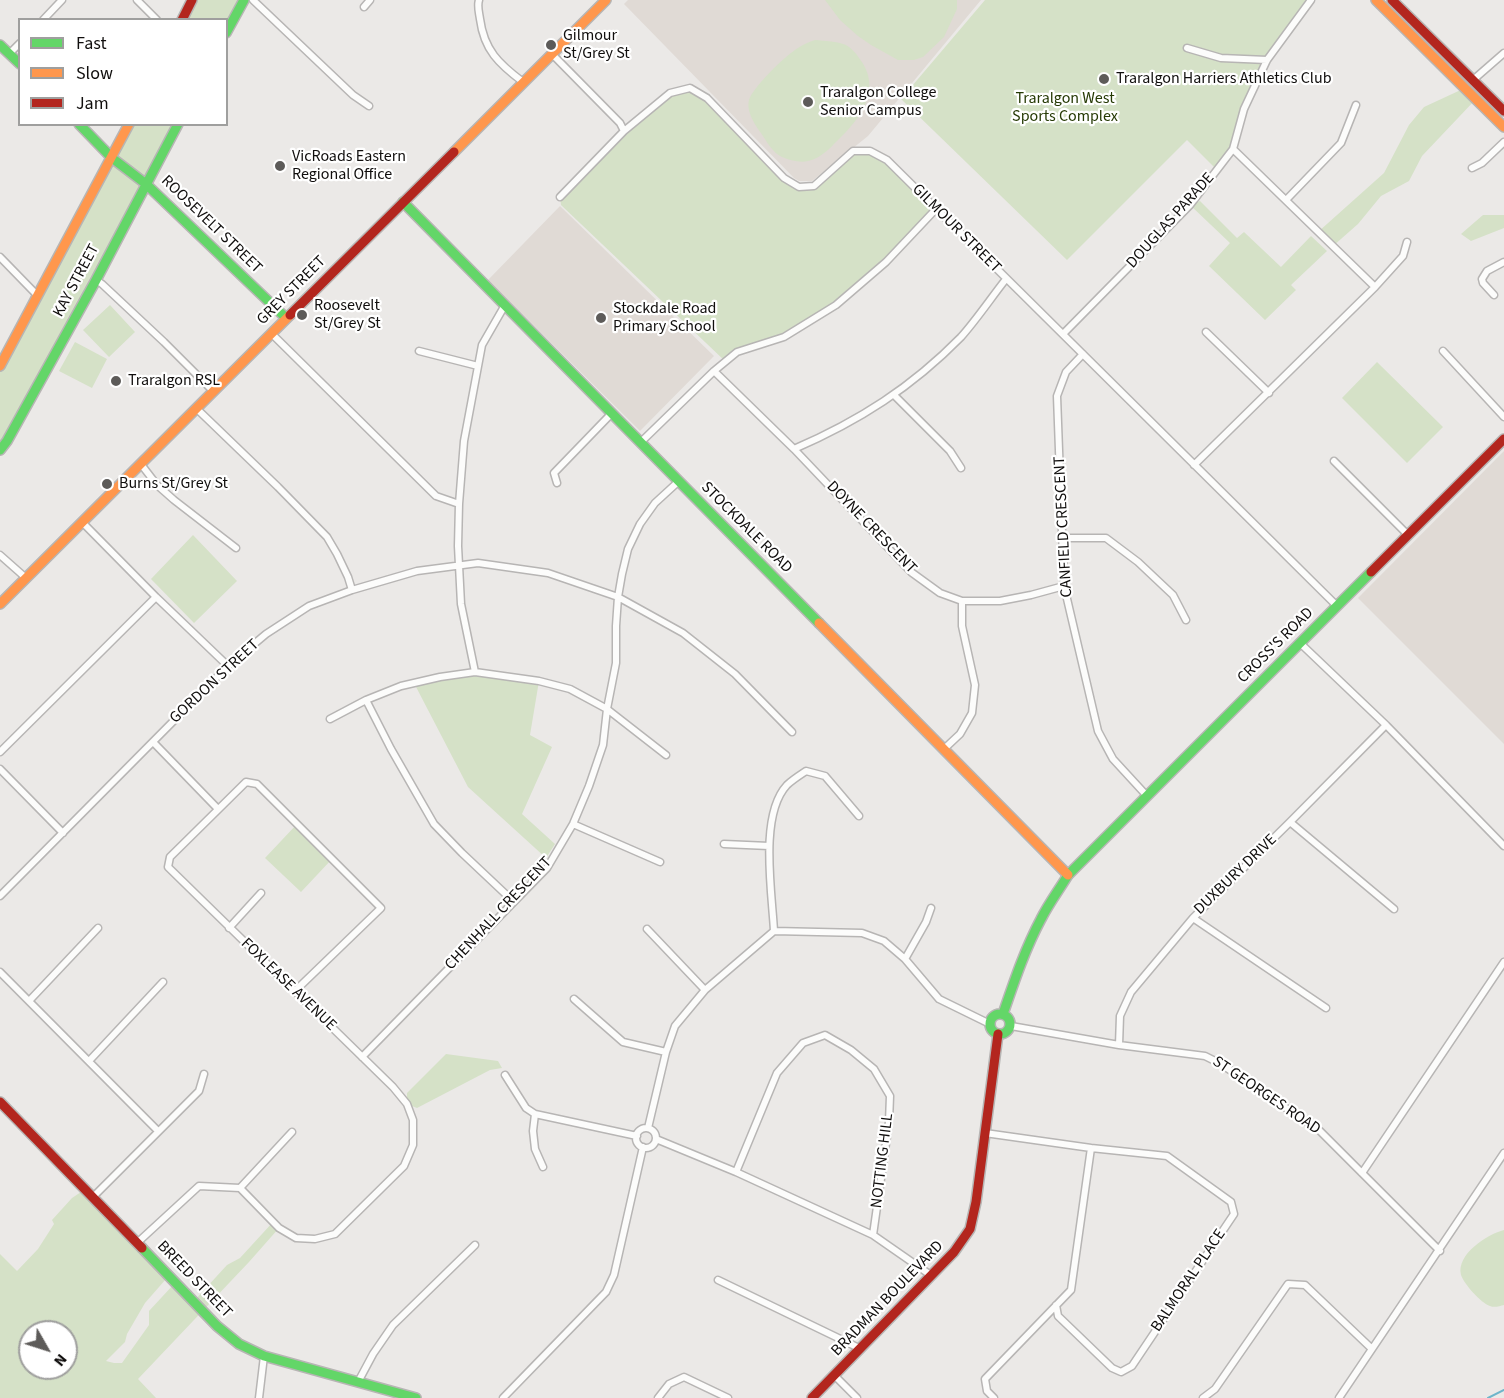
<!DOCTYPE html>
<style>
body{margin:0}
#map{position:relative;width:1504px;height:1398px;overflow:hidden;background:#ebe9e7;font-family:"Source Sans 3",sans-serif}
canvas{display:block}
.legend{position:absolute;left:18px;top:18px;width:210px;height:108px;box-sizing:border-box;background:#fff;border:2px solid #9f9f9e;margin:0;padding:8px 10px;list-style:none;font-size:18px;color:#100e0d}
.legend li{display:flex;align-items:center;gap:12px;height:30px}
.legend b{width:30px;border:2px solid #9f9f9e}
.north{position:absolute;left:18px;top:1320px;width:60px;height:60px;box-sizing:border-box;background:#fff;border:2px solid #9f9f9e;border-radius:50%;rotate:129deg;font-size:16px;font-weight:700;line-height:24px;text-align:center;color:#100e0d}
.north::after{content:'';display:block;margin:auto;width:21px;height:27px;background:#5d5b59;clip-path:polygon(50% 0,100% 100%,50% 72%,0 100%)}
</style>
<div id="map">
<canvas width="1504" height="1398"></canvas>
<ul class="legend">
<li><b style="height:8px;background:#63d668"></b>Fast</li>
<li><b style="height:8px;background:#ff974d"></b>Slow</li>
<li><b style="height:8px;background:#b3261e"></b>Jam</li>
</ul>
<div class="north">N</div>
</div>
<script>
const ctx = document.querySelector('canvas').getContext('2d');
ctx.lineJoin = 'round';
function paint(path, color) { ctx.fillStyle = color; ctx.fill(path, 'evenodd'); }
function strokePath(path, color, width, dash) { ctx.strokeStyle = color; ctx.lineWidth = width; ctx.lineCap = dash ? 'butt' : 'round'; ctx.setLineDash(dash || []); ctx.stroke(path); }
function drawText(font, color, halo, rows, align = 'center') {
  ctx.font = font + ' "Source Sans 3",sans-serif'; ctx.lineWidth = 4.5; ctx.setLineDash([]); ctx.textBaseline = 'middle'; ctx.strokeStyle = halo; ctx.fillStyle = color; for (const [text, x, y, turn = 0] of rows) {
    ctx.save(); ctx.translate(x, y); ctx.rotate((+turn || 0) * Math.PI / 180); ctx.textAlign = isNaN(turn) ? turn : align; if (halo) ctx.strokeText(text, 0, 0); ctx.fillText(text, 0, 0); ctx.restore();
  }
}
const built = new Path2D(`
 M 628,0 L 981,0 L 868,136 L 812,181 L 799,181 L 794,178 L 624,4 Z
 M 560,206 L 714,356 L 640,431 L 488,280 Z
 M 1504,451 L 1504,744 L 1358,598 Z`);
const green = new Path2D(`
 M 192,0 L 245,0 L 227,34 L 226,20 L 182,20 Z
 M 825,0 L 957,0 L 957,9 L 944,37 L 923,57 L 914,60 L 898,60 L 871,45 L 858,36 L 840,20 Z
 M 985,0 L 1311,0 L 1267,60 L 1244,109 L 1233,149 L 1217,170 L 1187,140 L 1067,260 L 901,99 Z
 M 815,40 C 825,41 837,41 846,45 C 851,48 856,53 859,58 C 883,88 861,118 838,140 C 830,148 820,159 808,161 C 800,163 789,160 782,157 C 772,152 767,142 761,133 C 755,125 746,111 749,100 C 753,87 786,55 798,48 C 804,44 809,42 815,40 Z
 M 690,88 L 707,98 L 784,178 C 789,181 795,186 800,187 C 829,191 840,142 870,151 C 888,156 922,195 936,209 L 886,262 L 836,305 L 784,337 L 737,352 L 726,362 L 561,205 L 560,197 L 619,137 L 670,93 Z
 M 1465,88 L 1476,99 L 1422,156 L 1409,181 L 1381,196 L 1358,224 L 1333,246 L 1318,232 L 1384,173 L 1409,125 L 1424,107 Z
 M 129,125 L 178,125 L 0,450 L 0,366 Z
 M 1200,201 L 1237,238 L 1244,232 L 1281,267 L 1311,236 L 1327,251 L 1291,285 L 1296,290 L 1265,320 L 1209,266 L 1230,243 L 1190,205 Z
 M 1483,215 L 1504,215 L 1504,228 L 1471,241 L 1461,234 Z
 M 110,305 L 135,332 L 109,357 L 83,330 Z
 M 75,342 L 107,359 L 92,388 L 59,371 Z
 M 1377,362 L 1443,427 L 1407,463 L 1342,398 Z
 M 193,535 L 237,581 L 194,623 L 151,579 Z
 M 475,672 L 539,681 L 530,735 L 552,747 L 522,814 L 555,844 L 546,858 L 468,787 L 414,683 Z
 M 297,824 L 332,859 L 301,892 L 265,858 Z
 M 446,1054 L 498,1061 L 502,1068 L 490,1070 L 417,1108 L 407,1104 L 407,1093 Z
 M 81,1192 L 166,1279 L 145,1303 L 127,1334 L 125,1342 L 106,1361 L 114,1363 L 122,1363 L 149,1325 L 149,1311 L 174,1284 L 194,1301 L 227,1265 L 240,1258 L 273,1222 L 279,1228 L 249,1262 L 138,1379 L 156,1398 L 0,1398 L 0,1254 L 17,1271 L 38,1249 L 54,1224 L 52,1220 L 72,1198 ZM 30,1332 L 66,1332 L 66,1368 L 30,1368 Z
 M 1504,1230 L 1504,1305 C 1500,1306 1494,1308 1490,1306 C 1481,1303 1464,1284 1461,1275 C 1456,1254 1488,1234 1504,1230 Z`);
const stream = new Path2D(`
 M 1488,1398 L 1504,1390`);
const street = new Path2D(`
 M 137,0 L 157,20
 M 253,0 L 353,95 L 369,106
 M 479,0 C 477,6 479,12 480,19 C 484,50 499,64 523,82
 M 364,7 L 370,0
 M 43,20 L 62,0
 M 1187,48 L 1221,58 L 1267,60
 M 9,54 L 20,43
 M 552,54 L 620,123 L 624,131 L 670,93 L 690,88 L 707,98 L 784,178 L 799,187 L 814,186 L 853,151 L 870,151 L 887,160 L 1337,606
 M 1473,80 L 1504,53
 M 1233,149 L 1375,287
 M 1472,168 L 1482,163 L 1504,142
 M 560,197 L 624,131
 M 1286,200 L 1341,143 L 1356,105
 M 0,257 L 37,295
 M 96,280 L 102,284 L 164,342 L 213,391
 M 1494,295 L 1483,283 L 1482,279 L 1487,271 L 1504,262
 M 1206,332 L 1269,393
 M 271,333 L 436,496 L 459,504
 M 1063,334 L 1190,205 L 1233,149 L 1244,109 L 1267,60 L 1311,0
 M 419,351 L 478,366
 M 1443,351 L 1504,417
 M 1083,354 L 1066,372 L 1057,396 L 1064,586 L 1098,731 L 1113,759 L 1147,796
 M 714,371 L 794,449 L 911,572 L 940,593 L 962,601 L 1000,601 L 1031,595 L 1064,586
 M 894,395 L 950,451 L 961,468
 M 196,408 L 278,487 L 327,537 L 337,554 L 348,577 L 352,590
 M 641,442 L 714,371 L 737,352 L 784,337 L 836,305 L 886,262 L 936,209
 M 794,449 C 859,421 912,387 961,337 C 977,319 991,298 1006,279
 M 1334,461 L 1408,535
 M 140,463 L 157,485 L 174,500 L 236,548
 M 1194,465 L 1375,287 L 1403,256 L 1407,242
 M 557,483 L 554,473 L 612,413
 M 82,522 L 156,597 L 228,666
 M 1063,538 L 1106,538 L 1138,562 L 1173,595 L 1186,620
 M 0,555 L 26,578
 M 1300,643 L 1386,725 L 1504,846
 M 475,672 L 461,604 L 458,546 L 459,504 L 464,441 L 482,345 L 505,305
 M 366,700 L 391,749 L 434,824 L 462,853 L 514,902
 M 330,719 L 366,700 L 401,686 L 440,677 L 475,672 L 539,681 L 570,689 L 607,709 L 666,755
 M 153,742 L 218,809
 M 944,749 L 960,734 L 972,713 L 975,685 L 962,626 L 962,601
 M 0,752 L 156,597
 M 0,769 L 63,833
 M 1290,822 L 1394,909
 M 573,824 L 660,862
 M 724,844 L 769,846
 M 0,896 L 228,666 L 266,634 L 309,606 L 352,590 L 417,571 L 478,563 L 548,573 L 618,597 L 683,633 L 735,674 L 792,732
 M 1193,918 L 1326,1008
 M 229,928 L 261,893
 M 647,929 L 705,990
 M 774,931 C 772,892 759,815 787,785 C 792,780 800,775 806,771 L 825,776 L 859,816
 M 905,959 L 926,922 L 931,908
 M 0,972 L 158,1131
 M 574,999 L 623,1042 L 666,1052
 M 29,1001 L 98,928
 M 1011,1026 L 1119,1045 L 1205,1056 L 1221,1064 L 1320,1131 L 1440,1251
 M 1119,1045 L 1120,1016 L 1131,992 L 1193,918 L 1290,822 L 1386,725
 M 362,1057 L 547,868 L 573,824 L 589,786 L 603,745 L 607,709 L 616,663 L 616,626 L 618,597 L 622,574 L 628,549 L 640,524 L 655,503 L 679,481
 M 89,1061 L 163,982
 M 505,1075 L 526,1108 L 535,1114 L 637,1136
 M 535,1114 L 533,1131 L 535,1149 L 543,1167
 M 648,1128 L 666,1052 L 675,1026 L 705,990 L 774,931 L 862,933 L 884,941 L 905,959 L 939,999 L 990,1024
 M636 1138a10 10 0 1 1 20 0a10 10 0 1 1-20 0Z
 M 985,1133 L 1091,1148 L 1167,1156 L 1231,1202 L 1234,1214 L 1132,1366 L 1121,1372 L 1112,1368 L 1058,1316 L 1056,1305
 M 656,1139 L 736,1172 L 873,1235 L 932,1276
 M 736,1172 L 777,1073 L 803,1043 L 825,1035 L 851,1050 L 874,1069 L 890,1096 L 889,1122 L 873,1235
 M 1362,1173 L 1504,962
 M 240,1188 L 292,1132
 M 92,1198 L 199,1091 L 204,1074
 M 137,1243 L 199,1186 L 240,1188 L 279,1228 L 296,1238 L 315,1239 L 335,1234 L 404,1166 L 413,1145 L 413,1120 L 407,1104 L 393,1087 L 168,867 L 170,857 L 246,782 L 257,784 L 381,908 L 295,991
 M 718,1280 L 861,1349
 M 834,1375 L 857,1398
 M 358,1382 L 373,1354 L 393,1325 L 475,1245
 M 259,1398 L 264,1356
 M 503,1398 L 606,1292 L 614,1275 L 643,1147
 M 658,1398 L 669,1384 L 684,1377 L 728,1398
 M 994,1398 L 987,1391 L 985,1379 L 1071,1290 L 1091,1148
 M 1203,1398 L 1215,1389 L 1288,1284 L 1305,1285 L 1372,1349
 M 1339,1398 L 1504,1153`);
const fast = new Path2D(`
 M 226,33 L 244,0
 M 0,45 L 20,64
 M 79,124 L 112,158 L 146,184 L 286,318
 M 403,202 L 819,623
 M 0,450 L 7,441 L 96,280 L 178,124
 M990 1024a10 10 0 1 1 20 0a10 10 0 1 1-20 0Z
 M 1003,1014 C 1014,982 1025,949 1041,919 C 1049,903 1059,890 1068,875 L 1371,572
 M 142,1248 L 217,1326 L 239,1344 L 264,1356 L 416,1398`);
const slow = new Path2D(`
 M 1376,0 L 1504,127
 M 454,152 L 606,0
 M 0,366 L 129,124
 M 0,604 L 290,315
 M 819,623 L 1068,875`);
const jam = new Path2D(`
 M 1392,0 L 1504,111
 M 182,20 L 192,0
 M 290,315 L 454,152
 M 1371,572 L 1504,439
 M 0,1102 L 142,1248
 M 812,1398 L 954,1252 L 970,1229 L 976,1202 L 998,1034`);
const markers = [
 [551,45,6,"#5d5b59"],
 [1104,79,6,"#5d5b59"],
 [808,102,6,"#5d5b59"],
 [280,166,6,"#5d5b59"],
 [302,315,6,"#5d5b59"],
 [601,318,6,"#5d5b59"],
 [116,381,6,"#5d5b59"],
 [107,484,6,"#5d5b59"]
];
const poiNames = [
 ["Gilmour",563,36],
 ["St/Grey St",563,54],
 ["Traralgon Harriers Athletics Club",1116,79],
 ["Traralgon College",820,93],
 ["Senior Campus",820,111],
 ["VicRoads Eastern",292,157],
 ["Regional Office",292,175],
 ["Roosevelt",314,306],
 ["St/Grey St",314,324],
 ["Stockdale Road",613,309],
 ["Primary School",613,327],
 ["Traralgon RSL",128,381],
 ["Burns St/Grey St",119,484]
];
const parkNames = [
 ["Traralgon West",1065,99],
 ["Sports Complex",1065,117]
];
const streetNames = [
 ["DOUGLAS PARADE",1171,221,-48],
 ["ROOSEVELT STREET",211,225,44],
 ["GILMOUR STREET",956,229,45],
 ["KAY STREET",77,281,-62],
 ["GREY STREET",292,291,-45],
 ["CANFIELD CRESCENT",1064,527,-93],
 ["STOCKDALE ROAD",746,528,45],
 ["DOYNE CRESCENT",871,528,46],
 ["CROSS'S ROAD",1276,646,-45],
 ["GORDON STREET",215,682,-43],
 ["DUXBURY DRIVE",1236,875,-44],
 ["CHENHALL CRESCENT",499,914,-47],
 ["FOXLEASE AVENUE",288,985,44],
 ["ST GEORGES ROAD",1266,1096,34],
 ["NOTTING HILL",883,1161,-83],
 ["BREED STREET",194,1280,46],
 ["BALMORAL PLACE",1189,1281,-56],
 ["BRADMAN BOULEVARD",888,1299,-46]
];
paint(built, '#e0dad5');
paint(green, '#d5e1c7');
strokePath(stream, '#6eb5ca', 2);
strokePath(street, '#b7b5b4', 9);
strokePath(fast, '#b7b5b4', 12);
strokePath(slow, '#b7b5b4', 12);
strokePath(jam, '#b7b5b4', 12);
strokePath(street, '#fcfcfb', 6);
strokePath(fast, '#63d668', 9);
strokePath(slow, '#ff974d', 9);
strokePath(jam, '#b3261e', 9);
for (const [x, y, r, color] of markers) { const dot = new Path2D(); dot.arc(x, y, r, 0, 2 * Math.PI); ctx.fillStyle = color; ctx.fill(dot); strokePath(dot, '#fff', 2); }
drawText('16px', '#100e0d', '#fff', poiNames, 'left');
drawText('16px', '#263a05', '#fff', parkNames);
drawText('16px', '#100e0d', '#fff', streetNames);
</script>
